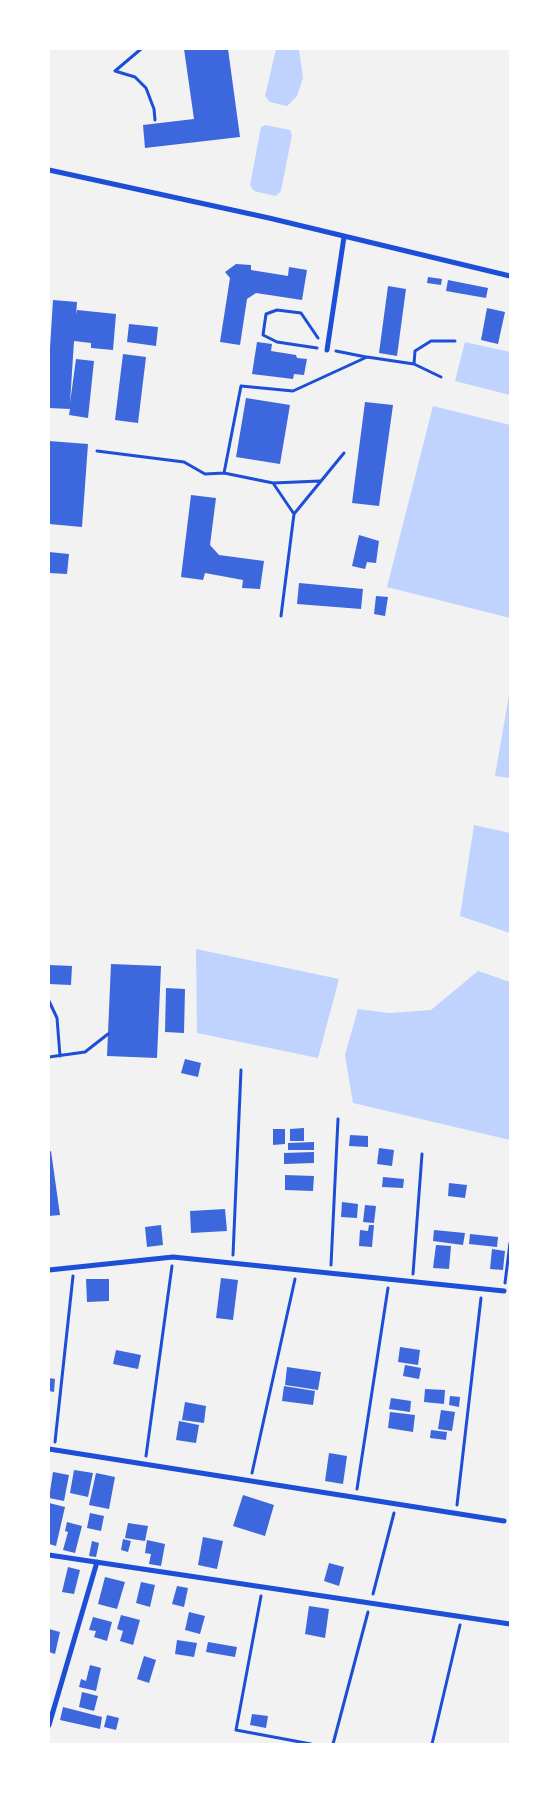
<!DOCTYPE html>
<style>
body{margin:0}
#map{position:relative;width:559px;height:1793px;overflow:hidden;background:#f2f2f2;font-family:Cabin,sans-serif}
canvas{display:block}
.frame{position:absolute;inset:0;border:50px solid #fff;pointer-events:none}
</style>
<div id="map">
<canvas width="559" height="1793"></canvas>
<div class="frame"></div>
</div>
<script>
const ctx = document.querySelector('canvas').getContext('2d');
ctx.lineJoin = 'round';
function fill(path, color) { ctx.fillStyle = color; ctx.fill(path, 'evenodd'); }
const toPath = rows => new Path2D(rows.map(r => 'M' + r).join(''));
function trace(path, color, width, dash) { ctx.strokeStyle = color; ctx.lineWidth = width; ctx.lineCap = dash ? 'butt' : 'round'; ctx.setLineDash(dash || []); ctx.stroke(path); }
fill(toPath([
 [276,49,299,49,303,78,297,96,287,106,270,102,265,96],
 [265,125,290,130,292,135,281,191,276,196,254,191,250,185,261,127],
 [465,342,510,352,510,395,455,381],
 [433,406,510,425,510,618,387,587],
 [510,689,510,778,495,776],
 [474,825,510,833,510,933,460,916],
 [196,949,339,979,318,1058,197,1033],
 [478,971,510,982,510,1140,353,1103,345,1055,358,1009,389,1013,431,1010]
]), '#bfd3fe');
fill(toPath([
 [184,49,228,49,240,137,145,148,143,125,194,119],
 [236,264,251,265,251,270,288,276,289,267,307,270,302,300,256,293,247,299,240,345,220,342,230,278,225,272],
 [428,277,442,279,441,285,427,283],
 [448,280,488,288,486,298,446,291],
 [388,286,406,289,397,356,379,353],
 [53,300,77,302,76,315,77,310,116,314,113,350,91,348,91,343,74,341,70,403,76,359,94,361,88,418,69,415,70,409,49,408,49,364],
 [487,308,505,312,498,344,481,340],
 [129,324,158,327,156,346,127,342],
 [257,342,272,344,271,351,296,355,297,358,307,359,304,375,294,374,293,379,252,374],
 [123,354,146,357,138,423,115,420],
 [246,398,290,405,280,464,236,457],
 [365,402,393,405,379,506,352,503],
 [49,441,88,444,82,527,49,524],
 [191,495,216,498,210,545,219,555,264,561,260,589,242,588,243,580,205,573,203,580,181,577],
 [359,535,379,541,376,563,367,562,365,569,352,566],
 [49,552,69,554,67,574,49,573],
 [299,583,363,589,361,609,297,604],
 [376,596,388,597,385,616,374,614],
 [111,964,161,966,157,1058,107,1056],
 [49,965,72,966,71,985,49,984],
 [166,988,185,989,184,1033,165,1032],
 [185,1059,201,1063,198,1077,181,1073],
 [304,1128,304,1141,290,1141,290,1129],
 [273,1129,285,1129,285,1144,273,1145],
 [350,1135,368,1136,368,1147,349,1146],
 [314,1142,314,1150,288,1150,288,1143],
 [379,1148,394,1150,392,1166,377,1164],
 [51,1151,60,1215,49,1216,49,1152],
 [314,1152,314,1163,284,1164,284,1153],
 [285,1175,314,1176,313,1191,285,1190],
 [383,1177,404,1179,403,1188,382,1187],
 [449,1183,467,1185,465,1198,448,1196],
 [342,1202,358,1204,357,1218,341,1217],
 [365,1205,376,1206,374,1223,363,1222],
 [225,1209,227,1231,191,1233,190,1211],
 [161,1225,163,1245,147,1247,145,1227],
 [369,1225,374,1225,372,1247,359,1246,360,1230,368,1231],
 [434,1230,465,1233,463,1245,433,1241],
 [470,1234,498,1237,497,1247,469,1244],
 [436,1245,451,1246,449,1269,433,1268],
 [492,1249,505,1251,503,1270,490,1269],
 [221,1278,238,1280,233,1320,216,1318],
 [86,1279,109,1279,109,1301,87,1302],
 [400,1347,420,1350,418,1365,398,1362],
 [116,1350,141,1355,138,1369,113,1364],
 [405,1365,421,1368,419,1379,403,1376],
 [287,1367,321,1372,318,1390,285,1385],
 [49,1378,55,1379,54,1392,49,1391],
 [284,1386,315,1391,313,1405,282,1401],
 [425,1389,445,1390,444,1404,424,1402],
 [450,1396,460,1397,459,1407,449,1405],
 [391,1398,411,1401,410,1412,389,1409],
 [185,1402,206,1406,204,1423,182,1420],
 [441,1410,455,1412,452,1431,438,1429],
 [390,1412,415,1415,413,1432,388,1428],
 [179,1421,199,1425,196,1443,176,1440],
 [431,1430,447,1432,446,1440,430,1438],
 [329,1453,347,1456,343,1484,325,1481],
 [74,1470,93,1473,88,1497,70,1493],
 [53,1472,69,1475,64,1501,49,1498],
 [96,1473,115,1477,109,1509,89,1505],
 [243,1495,274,1505,265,1536,233,1526],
 [49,1503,65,1507,56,1546,49,1544],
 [90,1513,104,1516,101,1531,87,1528],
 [67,1522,82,1526,75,1553,63,1550,68,1532,65,1531],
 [128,1523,148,1526,145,1541,125,1538],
 [203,1537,223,1541,217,1569,198,1565],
 [123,1539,131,1541,128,1552,121,1550],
 [147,1540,165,1544,161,1566,149,1564,151,1554,145,1553],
 [92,1541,99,1543,96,1557,89,1556],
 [329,1563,344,1567,339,1586,324,1581],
 [68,1567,80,1570,74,1594,62,1592],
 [105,1577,125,1582,117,1609,98,1604],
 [141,1582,155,1585,150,1607,136,1603],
 [177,1586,188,1588,184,1607,172,1604],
 [309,1606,329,1609,325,1638,305,1634],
 [189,1612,205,1616,200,1634,185,1630],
 [121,1615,140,1620,133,1645,120,1641,123,1631,117,1629],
 [93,1617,112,1622,107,1641,94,1637,96,1631,89,1630],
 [49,1629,60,1632,55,1654,49,1652],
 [177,1640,197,1643,194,1657,175,1654],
 [208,1642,237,1647,235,1657,206,1652],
 [144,1656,156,1660,149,1683,137,1679],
 [90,1665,101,1668,96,1691,79,1687,81,1679,86,1681],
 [82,1692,98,1696,94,1711,79,1707],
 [63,1707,102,1717,100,1729,60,1720],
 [252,1714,268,1716,266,1728,250,1725],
 [107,1715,119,1718,116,1730,104,1727]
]), '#3d67dc');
trace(toPath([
 [141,49,115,71,135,77,146,88,154,109,155,120],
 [317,348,277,342,263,335,266,314,277,310,301,313,318,338],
 [336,351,366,357],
 [441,377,414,364,415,351,431,341,455,341],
 [97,451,184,462,205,474,224,473],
 [273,483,320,481],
 [294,514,344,453],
 [281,616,294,514,273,483,224,473,241,386,293,391,367,357,414,364],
 [49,1001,57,1018,60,1056],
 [49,1057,85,1052,108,1034],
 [233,1255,241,1070],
 [331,1265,338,1119],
 [413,1274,422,1154],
 [505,1283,510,1243],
 [55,1442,73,1276],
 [146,1456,172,1266],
 [252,1473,295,1279],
 [357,1489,388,1288],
 [457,1505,481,1298],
 [373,1594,394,1513],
 [261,1596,236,1730,311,1744],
 [333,1744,368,1612],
 [432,1744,460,1625]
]), '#1d4ed8', 3);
trace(toPath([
 [49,170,269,218,510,276],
 [327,350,344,237],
 [49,1270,173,1257,504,1291],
 [49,1449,504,1521],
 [49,1555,510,1624],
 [49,1725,97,1562]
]), '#1d4ed8', 5);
</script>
